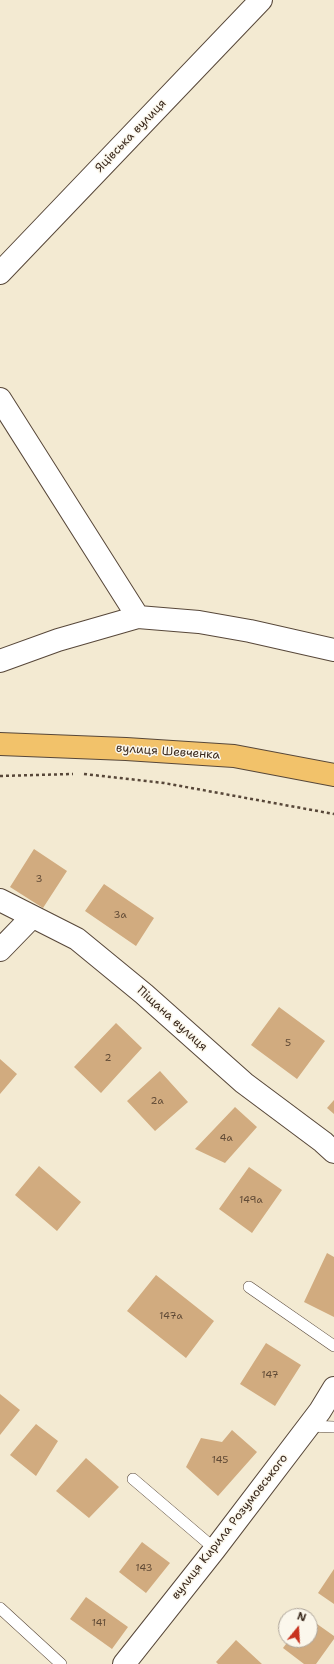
<!DOCTYPE html>
<meta charset="utf-8">
<style>
body{margin:0}
#map{position:relative;width:334px;height:1664px;overflow:hidden;background:#f3ead2;font-family:"Shantell Sans",sans-serif}
canvas{display:block}
.north{position:absolute;left:278px;top:1608px;width:40px;height:40px;box-sizing:border-box;background:#fbf7ec;border:1px solid #aea59a;border-radius:50%;rotate:18deg;font-size:11px;font-weight:700;line-height:16px;text-align:center;color:#3b2a1e}
.north::after{content:'';display:block;margin:auto;width:14px;height:18px;background:#c8321e;clip-path:polygon(50% 0,100% 100%,50% 72%,0 100%)}
</style>
<div id="map">
<canvas width="334" height="1664"></canvas>
<div class="north">N</div>
</div>
<script>
const ctx = document.querySelector('canvas').getContext('2d');
ctx.lineJoin = 'round';
function fill(path, color) { ctx.fillStyle = color; ctx.fill(path, 'evenodd'); }
const toPath = rows => new Path2D(rows.map(r => 'M' + r).join(''));
function trace(path, color, width, dash) { ctx.strokeStyle = color; ctx.lineWidth = width; ctx.lineCap = dash ? 'butt' : 'round'; ctx.setLineDash(dash || []); ctx.stroke(path); }
function label(font, color, halo, rows, align = 'center') {
  ctx.font = font + ' "Shantell Sans",sans-serif'; ctx.lineWidth = 3; ctx.setLineDash([]); ctx.textBaseline = 'middle'; ctx.strokeStyle = halo; ctx.fillStyle = color; for (const [text, x, y, turn = 0] of rows) {
    ctx.save(); ctx.translate(x, y); ctx.rotate((+turn || 0) * Math.PI / 180); ctx.textAlign = isNaN(turn) ? turn : align; if (halo) ctx.strokeText(text, 0, 0); ctx.fillText(text, 0, 0); ctx.restore();
  }
}
fill(toPath([
 [34,849,67,871,43,908,10,887],
 [104,884,154,918,136,946,85,911],
 [279,1007,325,1041,297,1079,251,1045],
 [116,1023,142,1048,101,1093,74,1067],
 [0,1059,17,1074,0,1094],
 [160,1071,188,1102,155,1131,127,1101],
 [334,1100,334,1114,327,1108],
 [235,1107,257,1127,225,1163,195,1149],
 [39,1166,81,1202,57,1231,15,1195],
 [249,1167,282,1190,252,1233,219,1209],
 [327,1253,334,1257,334,1317,304,1302],
 [156,1275,214,1321,186,1358,127,1311],
 [266,1343,301,1365,275,1406,240,1384],
 [0,1394,20,1410,0,1435],
 [36,1424,58,1441,36,1476,10,1455],
 [232,1430,257,1452,218,1496,186,1467,201,1438,222,1442],
 [86,1458,119,1487,89,1518,56,1491],
 [142,1542,170,1563,146,1593,119,1572],
 [334,1569,334,1604,318,1593],
 [86,1597,128,1627,112,1649,70,1619],
 [310,1619,334,1636,334,1639,316,1664,304,1664,283,1648,289,1640,310,1640],
 [236,1640,262,1664,218,1664,216,1662]
]), '#d1ab7f');
const service = toPath([
 [249,1287,334,1346],
 [308,1426,334,1427],
 [133,1479,215,1549],
 [0,1608,61,1664]
]);
const minor = toPath([
 [0,273,261,0],
 [0,399,138,617],
 [0,661,58,640,138,617,199,622,250,631,334,650],
 [0,900,77,939,144,994,244,1083,323,1142,334,1152],
 [0,950,32,917],
 [124,1664,215,1549,320,1411,334,1388]
]);
const primary = toPath([
 [0,744,126,749,234,756,334,775]
]);
trace(service, '#574739', 12);
trace(minor, '#574739', 24);
trace(primary, '#574739', 24);
trace(toPath([
 [84,774,164,783,334,814],
 [0,776,73,774]
]), '#574739', 2.5, [3, 3]);
trace(service, '#fff', 11);
trace(minor, '#fff', 22);
trace(primary, '#f2c26a', 22);
label('10px', '#604a36', null, [
 ["3",39,879],
 ["3а",120,915],
 ["5",288,1043],
 ["2",108,1058],
 ["2а",157,1101],
 ["4а",226,1138],
 ["149а",251,1200],
 ["147а",171,1316],
 ["147",270,1375],
 ["145",220,1460],
 ["143",144,1568],
 ["141",99,1623]
]);
label('12px', '#3b2a1e', '#fbf7ec', [
 ["Яцівська вулиця",131,136,-46],
 ["вулиця Шевченка",168,752,4],
 ["Піщана вулиця",172,1019,42],
 ["вулиця Кирила Розумовського",230,1527,-52]
]);
</script>
